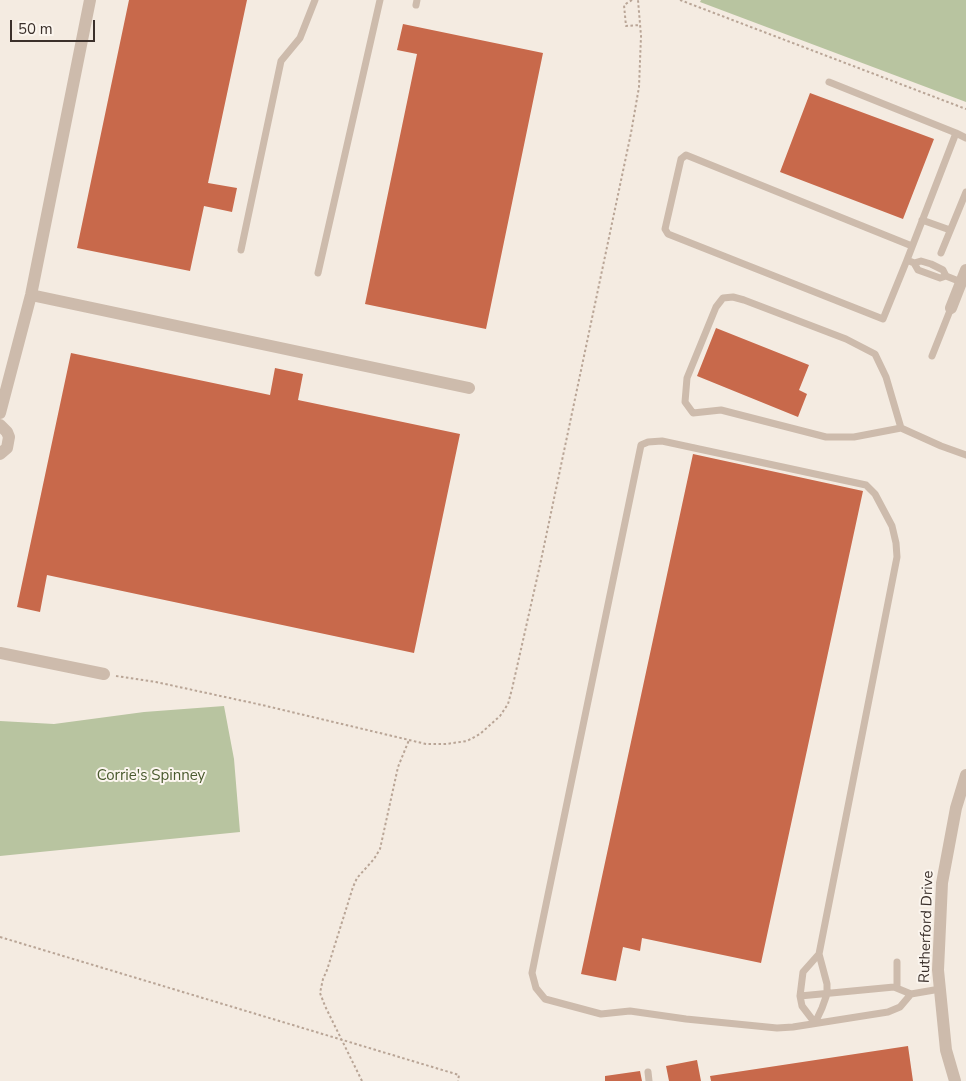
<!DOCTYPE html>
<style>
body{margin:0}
#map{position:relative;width:966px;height:1081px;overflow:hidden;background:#f4ebe1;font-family:"Nunito Sans",sans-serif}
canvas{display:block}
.scale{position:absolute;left:10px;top:20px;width:85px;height:22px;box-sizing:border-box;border:2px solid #3b302b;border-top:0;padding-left:6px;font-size:15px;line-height:18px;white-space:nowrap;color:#3b302b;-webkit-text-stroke:4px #fbf5ee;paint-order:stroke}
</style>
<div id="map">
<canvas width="966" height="1081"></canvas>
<div class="scale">50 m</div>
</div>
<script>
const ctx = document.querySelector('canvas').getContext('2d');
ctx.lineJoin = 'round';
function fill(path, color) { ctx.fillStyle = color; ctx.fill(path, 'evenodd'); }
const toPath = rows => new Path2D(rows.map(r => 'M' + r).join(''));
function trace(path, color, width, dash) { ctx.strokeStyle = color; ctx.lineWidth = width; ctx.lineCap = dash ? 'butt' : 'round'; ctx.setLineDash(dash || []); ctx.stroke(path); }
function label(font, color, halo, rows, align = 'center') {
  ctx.font = font + ' "Nunito Sans",sans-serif'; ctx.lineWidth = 4; ctx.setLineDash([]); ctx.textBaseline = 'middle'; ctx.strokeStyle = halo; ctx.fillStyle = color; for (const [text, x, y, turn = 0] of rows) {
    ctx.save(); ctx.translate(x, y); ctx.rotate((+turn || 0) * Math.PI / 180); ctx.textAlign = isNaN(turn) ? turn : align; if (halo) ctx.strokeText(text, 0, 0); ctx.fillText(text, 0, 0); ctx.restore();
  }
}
fill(toPath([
 [701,0,966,0,966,102,700,2],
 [224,706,234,759,240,832,0,856,0,721,54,724,144,712]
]), '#b8c4a0');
fill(toPath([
 [129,0,247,0,208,183,237,188,232,212,204,206,190,271,77,248],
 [403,24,543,53,486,329,365,304,417,54,397,50],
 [810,93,934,139,903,219,780,172],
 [716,328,809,365,799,390,807,394,798,417,697,376],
 [71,353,270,395,275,368,303,374,298,400,460,434,414,653,47,575,40,612,17,607],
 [693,454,863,491,761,963,642,938,640,951,623,947,616,981,581,974],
 [908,1046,913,1081,711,1081,710,1076],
 [697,1060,701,1081,669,1081,666,1066],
 [640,1071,642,1081,605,1081,605,1076]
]), '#c8694b');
trace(toPath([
 [632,0,624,5,626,26,640,25],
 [680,0,966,109],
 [116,676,156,682,262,705,426,744,446,744,467,741,480,734,500,716,508,704,512,689,540,565,631,133,639,87,641,36,638,0],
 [0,937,459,1075,458,1081],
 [362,1081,325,1006,320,993,323,979,327,970,353,887,357,878,374,859,380,849,398,767,409,740]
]), '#b9a596', 2, [2.5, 2.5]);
trace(toPath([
 [416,5,417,0],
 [829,82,956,133,907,260,914,263],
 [956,133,966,138],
 [922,220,950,230],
 [241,250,281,61,300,38,315,0],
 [941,253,966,192],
 [907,260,883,319,668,234,665,229,681,159,686,155,912,246],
 [318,273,380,0],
 [946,276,943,270,931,264,921,261,914,263,918,270,940,278,946,276,961,282],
 [932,356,951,308],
 [901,428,886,377,875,354,846,339,744,300,733,297,723,298,716,307,687,378,685,402,693,413,721,410,826,437,854,437,901,428,941,446,966,455],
 [819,954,803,972,800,996,802,1006,815,1023,822,1008,827,994,827,984,819,954,897,557,896,543,892,526,875,494,866,485,662,441,648,442,641,445,537,948,532,973,536,988,545,999,601,1014,630,1011,686,1019,777,1028,793,1027,888,1012,900,1007,911,994],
 [897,987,897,962],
 [800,996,894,987,911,994,940,989],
 [648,1072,649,1081]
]), '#cdbbac', 7);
trace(toPath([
 [31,295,469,388],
 [951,308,966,270],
 [0,413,31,295,90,0],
 [0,425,7,432,9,437,7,448,0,454],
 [0,653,104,674],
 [955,1081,946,1050,938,970,942,883,956,808,966,775]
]), '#cdbbac', 12);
label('15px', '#4a5a2e', '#fbf5ee', [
 ["Corrie's Spinney",151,776]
]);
label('15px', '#3b302b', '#fbf5ee', [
 ["Rutherford Drive",927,927,-88]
]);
</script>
